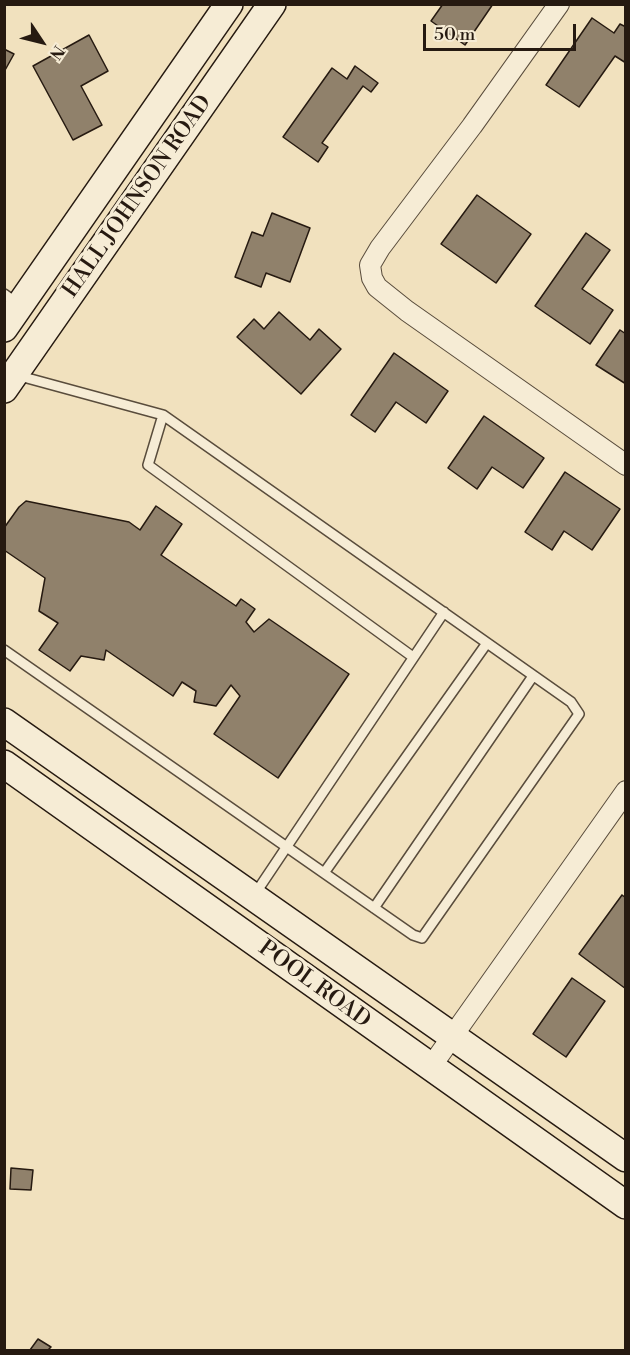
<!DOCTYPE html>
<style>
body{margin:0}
#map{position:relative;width:630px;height:1355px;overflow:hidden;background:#f1e1be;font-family:"Libre Bodoni",serif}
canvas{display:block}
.frame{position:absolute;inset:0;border:6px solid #261a11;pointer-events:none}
.north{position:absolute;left:12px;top:12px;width:60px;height:60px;-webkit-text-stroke:4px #f6ecd5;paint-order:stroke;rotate:125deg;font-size:16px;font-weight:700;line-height:24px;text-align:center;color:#261a11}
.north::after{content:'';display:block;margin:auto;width:21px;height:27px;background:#261a11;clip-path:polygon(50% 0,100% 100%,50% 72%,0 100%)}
.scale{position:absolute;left:423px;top:24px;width:153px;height:27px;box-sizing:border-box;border:3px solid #261a11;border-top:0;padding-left:8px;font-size:18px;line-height:21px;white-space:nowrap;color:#261a11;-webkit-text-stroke:4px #f6ecd5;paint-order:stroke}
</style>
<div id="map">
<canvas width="630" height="1355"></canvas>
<div class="frame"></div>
<div class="north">N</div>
<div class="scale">50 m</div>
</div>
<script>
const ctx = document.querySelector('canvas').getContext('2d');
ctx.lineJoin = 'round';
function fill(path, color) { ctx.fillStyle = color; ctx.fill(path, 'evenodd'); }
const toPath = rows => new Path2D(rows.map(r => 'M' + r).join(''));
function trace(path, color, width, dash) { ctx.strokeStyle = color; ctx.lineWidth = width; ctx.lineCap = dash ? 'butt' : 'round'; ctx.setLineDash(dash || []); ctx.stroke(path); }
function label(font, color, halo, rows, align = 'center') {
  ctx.font = font + ' "Libre Bodoni",serif'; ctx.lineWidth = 6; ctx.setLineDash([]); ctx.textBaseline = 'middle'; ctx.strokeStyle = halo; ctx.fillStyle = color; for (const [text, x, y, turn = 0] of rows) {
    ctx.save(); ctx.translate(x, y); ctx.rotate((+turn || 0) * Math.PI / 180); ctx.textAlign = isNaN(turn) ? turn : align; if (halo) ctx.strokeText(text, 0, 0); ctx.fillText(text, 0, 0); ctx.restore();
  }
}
const building = toPath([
 [443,4,493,4,465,45,431,21,443,4],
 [592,18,614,33,620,24,626,27,626,63,615,56,579,107,546,85,592,18],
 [89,35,108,71,81,86,102,125,73,140,33,66,89,35],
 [4,49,14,54,4,72,4,49],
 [355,66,378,83,371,92,363,86,322,143,328,147,318,162,283,137,332,68,347,79,355,66],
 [477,195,531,234,496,283,441,244,477,195],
 [272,213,310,228,290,282,266,273,261,287,235,277,252,232,263,236,272,213],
 [586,233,610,250,582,289,613,310,590,344,535,306,586,233],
 [279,312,310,340,319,329,341,349,301,394,237,337,254,319,264,329,279,312],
 [620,330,626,334,626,384,596,365,620,330],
 [394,353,448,391,426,423,396,402,375,432,351,415,394,353],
 [484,416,544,458,523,488,492,467,477,489,448,468,484,416],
 [565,472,620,509,592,550,564,531,552,550,525,532,565,472],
 [26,501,129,522,140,530,156,506,182,524,161,555,236,606,241,599,255,609,246,622,254,632,269,619,349,674,278,778,214,734,240,696,231,685,216,706,194,702,196,691,182,682,173,696,106,650,104,660,81,656,70,671,39,650,58,623,39,611,45,578,4,550,4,528,19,507,26,501],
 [622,895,626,898,626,989,579,954,622,895],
 [572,978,605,1001,566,1057,533,1034,572,978],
 [11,1168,33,1170,31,1190,10,1189,11,1168],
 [38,1339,51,1347,48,1350,30,1350,38,1339]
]);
fill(building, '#90816b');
trace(building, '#261a11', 1.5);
const service = toPath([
 [4,294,18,304],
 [163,415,148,465,413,657],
 [4,650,413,935,422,938,579,714,571,702,163,415,16,375],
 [324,873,487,643],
 [255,894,444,612],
 [374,908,533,676]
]);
const minor = toPath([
 [559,4,472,126,380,248,370,265,372,278,377,287,407,311,626,465],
 [430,1068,626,791]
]);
const secondary = toPath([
 [4,328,229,4],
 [4,389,272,4],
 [4,722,626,1158],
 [4,764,626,1205]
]);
trace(service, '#594c3c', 12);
trace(minor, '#594c3c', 22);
trace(secondary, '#261a11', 30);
trace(service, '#f6ecd5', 9);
trace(minor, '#f6ecd5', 20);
trace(secondary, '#f6ecd5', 27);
label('22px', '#261a11', '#f6ecd5', [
 ["HALL JOHNSON ROAD",138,197,-55],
 ["POOL ROAD",314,985,36]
]);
</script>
